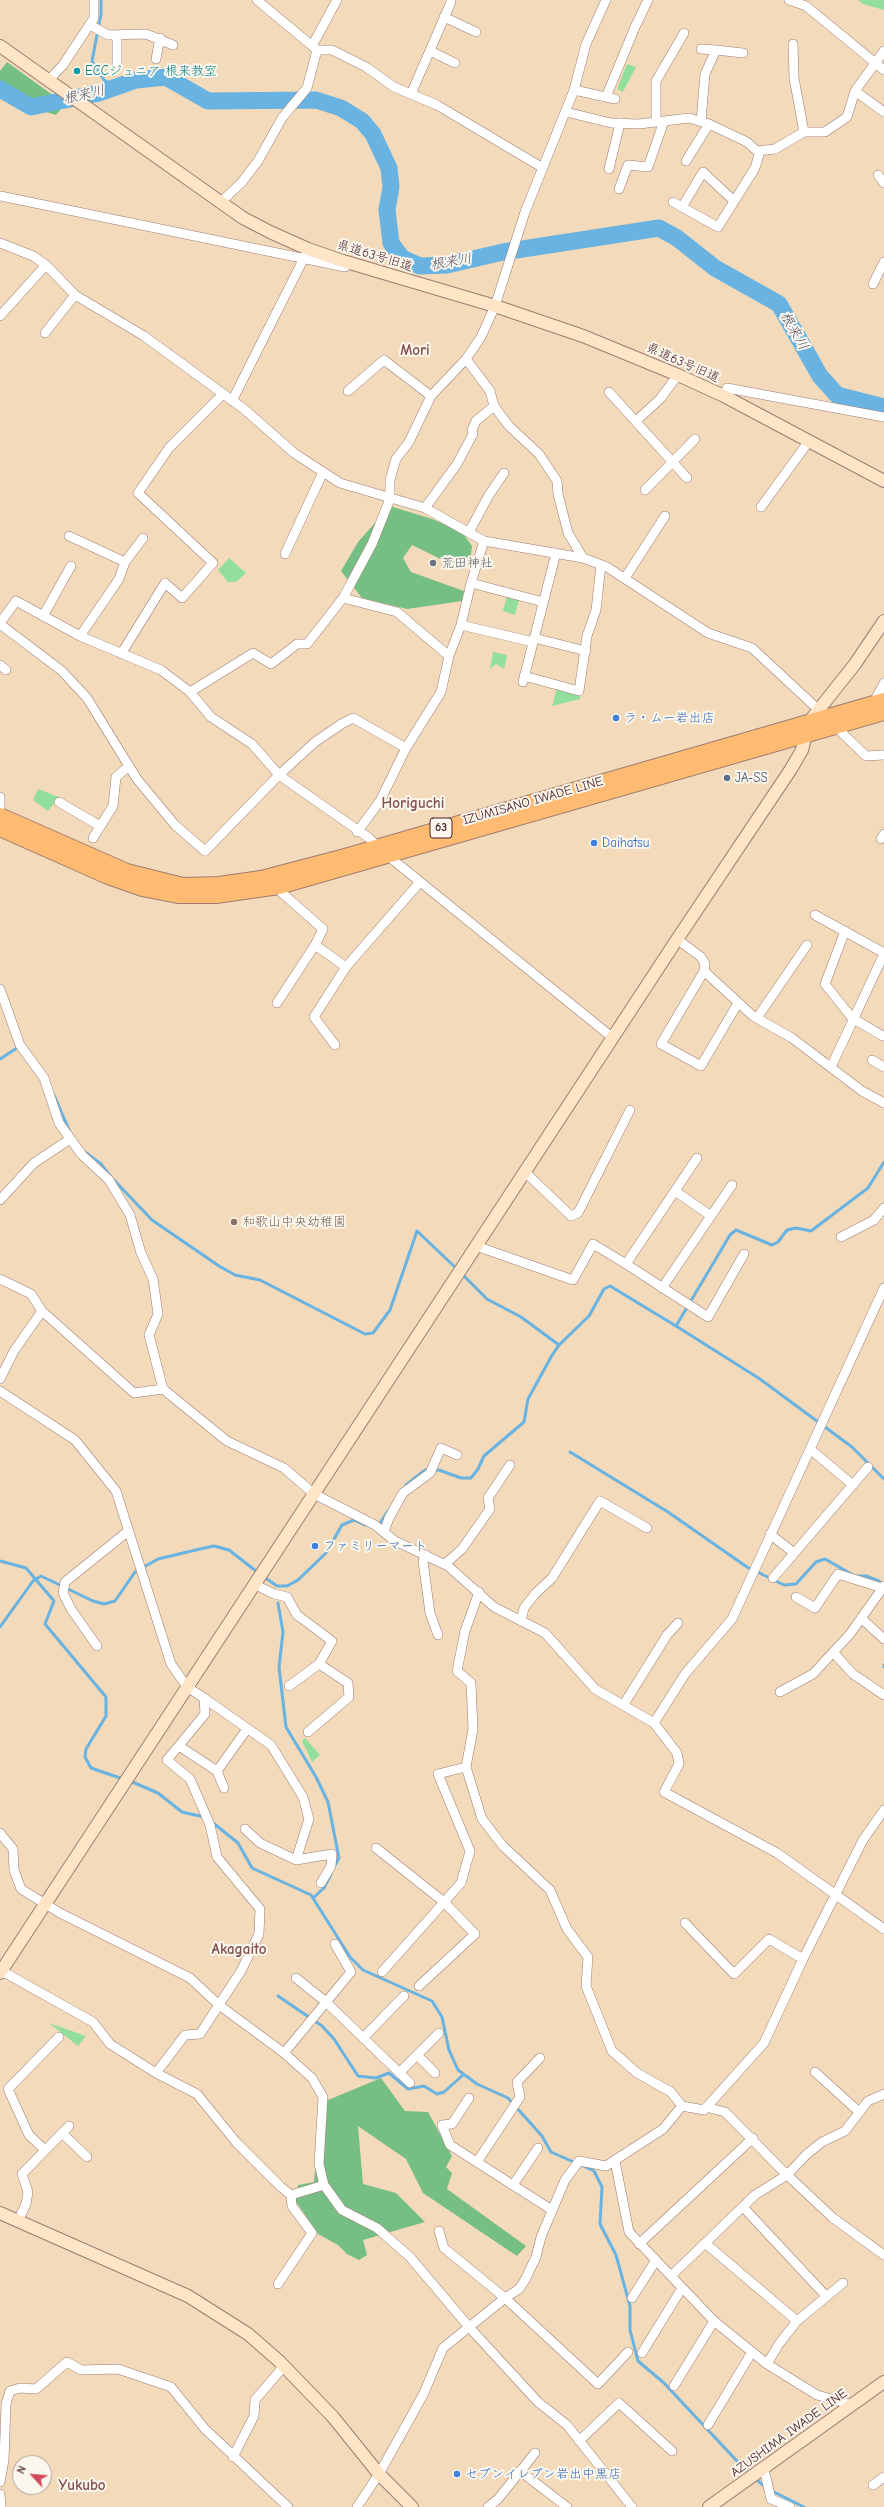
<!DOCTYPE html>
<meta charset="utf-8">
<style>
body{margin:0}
#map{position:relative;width:884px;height:2507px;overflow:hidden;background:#f3daba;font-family:"Comic Neue",sans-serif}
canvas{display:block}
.north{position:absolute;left:12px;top:2455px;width:40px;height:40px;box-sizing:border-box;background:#fbf7ec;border:1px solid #b4a19f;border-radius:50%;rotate:296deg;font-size:11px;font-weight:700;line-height:16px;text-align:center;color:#4a1f2b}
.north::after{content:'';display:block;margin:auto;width:14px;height:18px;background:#d1495b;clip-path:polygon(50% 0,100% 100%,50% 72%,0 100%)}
</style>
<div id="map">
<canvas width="884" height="2507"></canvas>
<div class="north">N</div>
</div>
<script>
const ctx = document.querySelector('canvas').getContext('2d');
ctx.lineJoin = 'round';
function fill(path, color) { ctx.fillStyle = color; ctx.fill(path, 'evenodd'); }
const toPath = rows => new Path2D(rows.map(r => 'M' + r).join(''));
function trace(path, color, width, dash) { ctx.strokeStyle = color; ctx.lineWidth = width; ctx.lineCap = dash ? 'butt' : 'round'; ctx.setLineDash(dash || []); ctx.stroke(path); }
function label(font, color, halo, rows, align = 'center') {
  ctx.font = font + ' "Comic Neue","Klee One",sans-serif'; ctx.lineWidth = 4; ctx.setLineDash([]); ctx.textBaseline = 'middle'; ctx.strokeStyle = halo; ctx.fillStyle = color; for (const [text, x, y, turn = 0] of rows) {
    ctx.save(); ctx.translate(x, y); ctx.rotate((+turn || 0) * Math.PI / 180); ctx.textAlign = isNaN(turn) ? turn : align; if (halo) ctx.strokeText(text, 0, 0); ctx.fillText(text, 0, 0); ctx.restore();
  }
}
fill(toPath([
 [858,0,884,0,884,10,863,4],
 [627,64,636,67,623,92,617,89],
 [229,558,246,573,236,582,228,582,218,570],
 [507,596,519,599,515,615,503,611],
 [493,652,507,655,504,669,496,664,490,669],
 [557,688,581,694,580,699,552,706],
 [38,789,59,797,48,811,33,800],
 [305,1738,320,1755,312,1762,302,1741],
 [49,2023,86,2036,78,2046]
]), '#92df9c');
fill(toPath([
 [7,62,65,104,56,115,0,98,0,71],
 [390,506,432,519,462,532,472,546,470,564,453,565,412,545,403,558,411,572,464,591,462,601,407,609,362,598,341,571,358,542],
 [381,2078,405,2111,428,2112,452,2156,446,2167,452,2173,447,2189,526,2246,517,2256,423,2193,406,2159,358,2126,363,2184,396,2193,425,2222,363,2240,367,2255,359,2260,347,2254,338,2245,318,2234,295,2200,298,2185,314,2182,321,2103]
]), '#75be84');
trace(toPath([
 [101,0,101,14,92,61,104,80,116,87],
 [0,1059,20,1046],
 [54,1095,70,1132],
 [85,1152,101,1164,110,1176],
 [114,1180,152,1220,219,1266,235,1275,260,1280,365,1334,373,1333,390,1310,417,1231,457,1269],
 [461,1273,487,1299,521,1317,559,1345],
 [676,1326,760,1379,852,1447,884,1479],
 [570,1452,668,1512,747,1567,784,1585,796,1584,816,1562,825,1559,855,1576,866,1576,879,1581,883,1585],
 [406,1485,425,1470,439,1470,461,1478,471,1478,478,1469,484,1456,524,1422,528,1399,551,1357,559,1345,589,1316,604,1289,610,1286,676,1326,730,1235,736,1230,772,1245,778,1242,787,1230,796,1228,811,1231,868,1188,884,1162],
 [378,1526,388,1511],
 [0,1561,26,1568,54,1601,45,1624,106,1697,106,1716,86,1749,85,1757,91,1768,123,1779],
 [267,1579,277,1586,287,1586,298,1580,326,1553,342,1525,354,1520,365,1525],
 [278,1603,283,1632,279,1667,286,1727,316,1777,328,1802,339,1858,334,1867],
 [0,1627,33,1581,41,1576,93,1601,104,1604,115,1601,135,1572,158,1559,200,1549,214,1546,229,1550,256,1571],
 [884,1665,884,1667],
 [130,1781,158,1793,182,1812,204,1817],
 [212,1822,238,1843,252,1868,311,1895,350,1957,363,1970,432,2001,442,2017,449,2050,458,2070,477,2084,508,2098,542,2136,551,2152,576,2163],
 [313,1898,324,1888,331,1874],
 [278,1996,322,2026,334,2039,358,2076,376,2078,389,2073,408,2089,424,2086,437,2094,444,2092,463,2075],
 [581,2165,594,2171,602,2187,600,2224,616,2255,630,2306,630,2330,638,2361,664,2383,750,2475],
 [754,2478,767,2488],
 [772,2491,804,2507]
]), '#68b3e1', 3);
trace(toPath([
 [0,89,31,107,99,93,136,80,166,77,208,101,316,100,341,108,362,121,373,134,389,168,391,187,387,210,391,243,402,258,420,266,447,265,503,252,659,228,677,238,715,268,779,304,820,376,837,395,884,407]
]), '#68b3e1', 17);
const street = toPath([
 [257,0,317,50,332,50,366,67,394,87,437,105,543,168],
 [789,0,806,6,884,70],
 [444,17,476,32],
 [90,25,108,35,146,34,173,45],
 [117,36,117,66],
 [793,44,794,78,804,132],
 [312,46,337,0],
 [701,49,716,50],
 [430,51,455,63],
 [156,59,160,38],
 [48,81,63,65,94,18,94,0],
 [574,90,615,99],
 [855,91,884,112],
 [411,94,451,2],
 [606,97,635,27,648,0],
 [566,112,611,123,639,124,689,118,709,124,747,142,757,151,775,149,804,132,825,132,847,117,855,91,884,51],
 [701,121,705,74,716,50,743,53],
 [656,122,656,81,684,33],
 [686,161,709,124],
 [609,169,620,123],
 [878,175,884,183],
 [619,189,628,165,648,167,664,121],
 [0,196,345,267],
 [221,202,242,182,258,161,282,118,307,88,317,50],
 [673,202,718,227,755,168,760,151],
 [682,207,703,172,734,201],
 [0,243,33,256,46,265,75,295,144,336,244,409,294,453,340,483,425,508,484,541,583,558,607,567,708,633,752,648,822,713],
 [873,284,884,262],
 [0,316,46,265],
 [45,333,75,295],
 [466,359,490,391,494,406,509,426,539,454,557,481,558,494,568,533,583,558],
 [348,391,384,360,431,396],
 [609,392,687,478],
 [724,396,727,388,884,417],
 [232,401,306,254],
 [636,421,660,399,678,375],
 [645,490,695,439],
 [761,507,809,441],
 [425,508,457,464,473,434,472,430,476,421,494,406],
 [469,532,489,495,504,473],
 [69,536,125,562],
 [285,554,323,472],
 [625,578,665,516],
 [471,583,543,602],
 [343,598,397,612,449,656],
 [43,616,71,566],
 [0,623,16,601,80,636,161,670,190,692,211,717,252,744,279,775,369,838,387,855,613,1038],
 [0,624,62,671,87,698,137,779,175,825,205,851,279,775,315,742,343,723,353,718,406,748],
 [461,625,533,642],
 [80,636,119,579,125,562,143,538],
 [534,638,586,651],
 [121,654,165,583,182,598,213,563,138,493,169,448,223,394],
 [0,665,6,670],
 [524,676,579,691,587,636,596,610,601,565],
 [523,682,556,553],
 [190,692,253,653,271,664,297,644,307,644,343,598,372,544,390,499,390,480,396,459,409,442,431,396,466,359,481,337,495,306,525,212,574,90,586,44,606,0],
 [874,702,884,683],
 [834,725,866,756,884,755],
 [0,797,0,807],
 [59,802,100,826],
 [357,832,380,801,406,748,441,692,449,656,461,625,471,583,484,541],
 [93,838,113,806,116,777,129,766],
 [881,839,884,834],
 [279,887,281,892,323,929,315,945],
 [815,915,884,953],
 [845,931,825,984,852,1018,883,1036],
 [677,939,701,957,705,964,704,971,753,1016,792,1038,862,1091,884,1103],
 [704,971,661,1044,701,1066,738,1003],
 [0,989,20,1045,44,1078,59,1123,82,1155,109,1180,130,1215,141,1253,153,1279,158,1314,149,1335,163,1389,227,1441,284,1468,314,1494,375,1525,395,1541,448,1566,494,1607,545,1633,595,1689,654,1723,667,1740,677,1753,679,1764,664,1792,777,1853,884,1929],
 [277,1003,315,945,346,967],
 [757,1018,807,945],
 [335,1045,314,1017,346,967,420,882],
 [872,1060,884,1067],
 [831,1067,884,954],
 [525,1172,571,1216,578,1213,630,1110],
 [675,1191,711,1216],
 [0,1200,34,1163,70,1139],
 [841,1237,874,1220,884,1208],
 [476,1246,573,1280,593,1244,626,1264,697,1158],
 [626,1264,708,1317,744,1254],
 [0,1279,31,1294,42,1311,134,1393,163,1389],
 [662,1288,732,1185],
 [0,1379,14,1351,42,1311],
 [0,1391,75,1440,116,1491,171,1664,187,1687,204,1698,205,1714,167,1760,190,1779,210,1825,217,1857,260,1909,259,1934,241,1971,200,2034,185,2035,156,2073],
 [810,1449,853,1485],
 [384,1532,389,1518,403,1493,430,1473,441,1448,457,1455],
 [770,1534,794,1553],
 [426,1555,423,1561,430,1613,438,1635],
 [445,1564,462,1549,490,1509,488,1498,510,1465],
 [773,1578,868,1467],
 [254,1584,274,1594,287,1597,297,1615,332,1641,319,1664,289,1686],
 [479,1592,465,1631,457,1671,471,1683,473,1729,466,1767,482,1819,503,1846,550,1890,567,1929,588,1957,586,1986,612,2051,637,2073,671,2092,682,2106,704,2110,764,2043,803,1959,863,1840,884,1810],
 [796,1597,815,1608,838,1574,882,1588],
 [861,1618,884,1639],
 [521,1621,524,1608,535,1594,552,1578,600,1501,647,1528],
 [97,1646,71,1609,63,1593,65,1582,127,1532],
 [833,1652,853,1674,884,1695],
 [780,1692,813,1674,850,1634,884,1586],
 [204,1698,271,1745,303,1797,309,1819,296,1860],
 [624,1704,667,1635,678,1623],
 [654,1723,685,1674,732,1619,884,1288],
 [308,1732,349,1697,348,1683,319,1664],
 [179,1746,217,1771,224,1788],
 [217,1771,247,1729],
 [245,1829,260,1843,296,1860,332,1854,331,1866,321,1883],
 [0,1833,13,1849,14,1870,21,1889,60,1913,190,1978,219,2005,284,2053,312,2078,323,2097,319,2164,324,2185,342,2210,377,2228,410,2257,469,2327,538,2402,567,2425,632,2507],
 [376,1848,444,1902,475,1934,419,1986],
 [685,1923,734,1974,769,1939,803,1959],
 [0,1970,93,2022,110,2044,156,2073,197,2094,236,2142,281,2187,291,2195,324,2185],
 [382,1972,461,1883,470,1851,438,1774,466,1767],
 [296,1978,326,2002,410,2083],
 [363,2038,404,1996],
 [284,2053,351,1972,335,1944],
 [417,2055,435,2073],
 [815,2072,858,2111],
 [399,2073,439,2033],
 [469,2098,452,2124,442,2125,450,2145,552,2210],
 [706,2107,725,2112,784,2172,833,2218,884,2255],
 [62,2133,87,2157],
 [45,2150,29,2135,8,2089,59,2037],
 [615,2161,629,2232,714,2321,767,2364,817,2395,853,2405],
 [477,2162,520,2097,517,2082,540,2058],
 [513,2185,538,2148],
 [743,2207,826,2296],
 [18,2221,26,2204,28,2192,22,2174,69,2126],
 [439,2231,444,2248,505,2298,598,2384,628,2352],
 [705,2243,797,2321],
 [639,2244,753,2138],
 [671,2276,755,2195,787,2175,807,2154,822,2142,845,2131,868,2101,884,2094],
 [278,2284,312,2233,292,2206,291,2195],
 [632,2298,656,2260],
 [642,2353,682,2288],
 [767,2364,779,2344,797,2321,843,2283],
 [674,2386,714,2321],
 [708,2425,752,2352],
 [579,2441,619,2403,672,2451],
 [233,2457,254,2416,255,2400,284,2366],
 [764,2469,771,2499,790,2507],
 [520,2471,567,2507],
 [0,2482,4,2460,6,2404,10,2391,20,2388,36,2389,67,2362,81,2370,118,2369,171,2387,205,2429,288,2507],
 [873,2485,884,2477],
 [0,2494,1,2507],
 [357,2507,379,2474,423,2395,443,2348,505,2298,519,2289,525,2280,536,2257,541,2237,565,2180,579,2161,606,2166,663,2129,682,2106],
 [488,2507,498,2499,535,2453]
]);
const secondary = toPath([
 [0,46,243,218,270,232,308,249,343,261,495,306,583,336,678,375,724,396,884,481],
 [0,1973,676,941,791,769,802,750,809,722,855,664,884,621],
 [0,2213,188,2296,248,2334,279,2361,333,2417,379,2474,412,2507],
 [709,2507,884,2382]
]);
const primary = toPath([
 [0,815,127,871,183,885,219,884,261,878,345,856,884,700],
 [0,829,108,877,142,889,178,896,216,896,279,887,884,713]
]);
trace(street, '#9e7c72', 10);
trace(secondary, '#9e7c72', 14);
trace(primary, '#9e7c72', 16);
trace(street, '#fff', 9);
trace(secondary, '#ffe4c6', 12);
trace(primary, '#febb71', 14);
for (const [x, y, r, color] of [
 [77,71,4,"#0f9aa8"],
 [433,563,4,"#6b7280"],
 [616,718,4,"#3f7fe0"],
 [727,778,4,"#5c6f8a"],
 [594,843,4,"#3f7fe0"],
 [234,1222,4,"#8d6e63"],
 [315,1546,4,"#3f7fe0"],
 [457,2474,4,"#3f7fe0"]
]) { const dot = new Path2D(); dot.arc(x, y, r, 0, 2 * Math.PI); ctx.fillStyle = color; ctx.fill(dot); trace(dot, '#fbf7ec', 1.5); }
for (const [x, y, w] of [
 [441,828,22]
]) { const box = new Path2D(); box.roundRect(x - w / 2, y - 10, w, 20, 3); ctx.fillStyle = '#fbf7ec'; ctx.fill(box); trace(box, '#4a1f2b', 1); }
label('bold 12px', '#4a1f2b', null, [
 ["63",441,828]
]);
label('13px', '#0d838f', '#fbf7ec', [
 ["ECCジュニア 根来教室",85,71]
], 'left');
label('13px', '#4a1f2b', '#fbf7ec', [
 ["県道63号旧道",375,256,17],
 ["県道63号旧道",683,363,24],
 ["IZUMISANO IWADE LINE",533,801,-16],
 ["AZUSHIMA IWADE LINE",789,2433,-36]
]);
label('13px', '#5b616d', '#fbf7ec', [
 ["荒田神社",441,563]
], 'left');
label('13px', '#366cbe', '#fbf7ec', [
 ["ラ・ムー岩出店",624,718],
 ["Daihatsu",602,843],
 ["ファミリーマート",323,1546],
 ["セブンイレブン岩出中黒店",465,2474]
], 'left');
label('13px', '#4e5e75', '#fbf7ec', [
 ["JA-SS",735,778]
], 'left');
label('13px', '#785e54', '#fbf7ec', [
 ["和歌山中央幼稚園",242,1222]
], 'left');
label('italic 14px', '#54536b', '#fbf7ec', [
 ["根来川",84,95,-13],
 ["根来川",451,262,-9],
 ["根来川",794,331,60]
]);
label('bold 15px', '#845153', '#fbf7ec', [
 ["Mori",415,351],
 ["Horiguchi",413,804],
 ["Akagaito",239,1950],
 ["Yukubo",82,2486]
]);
</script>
